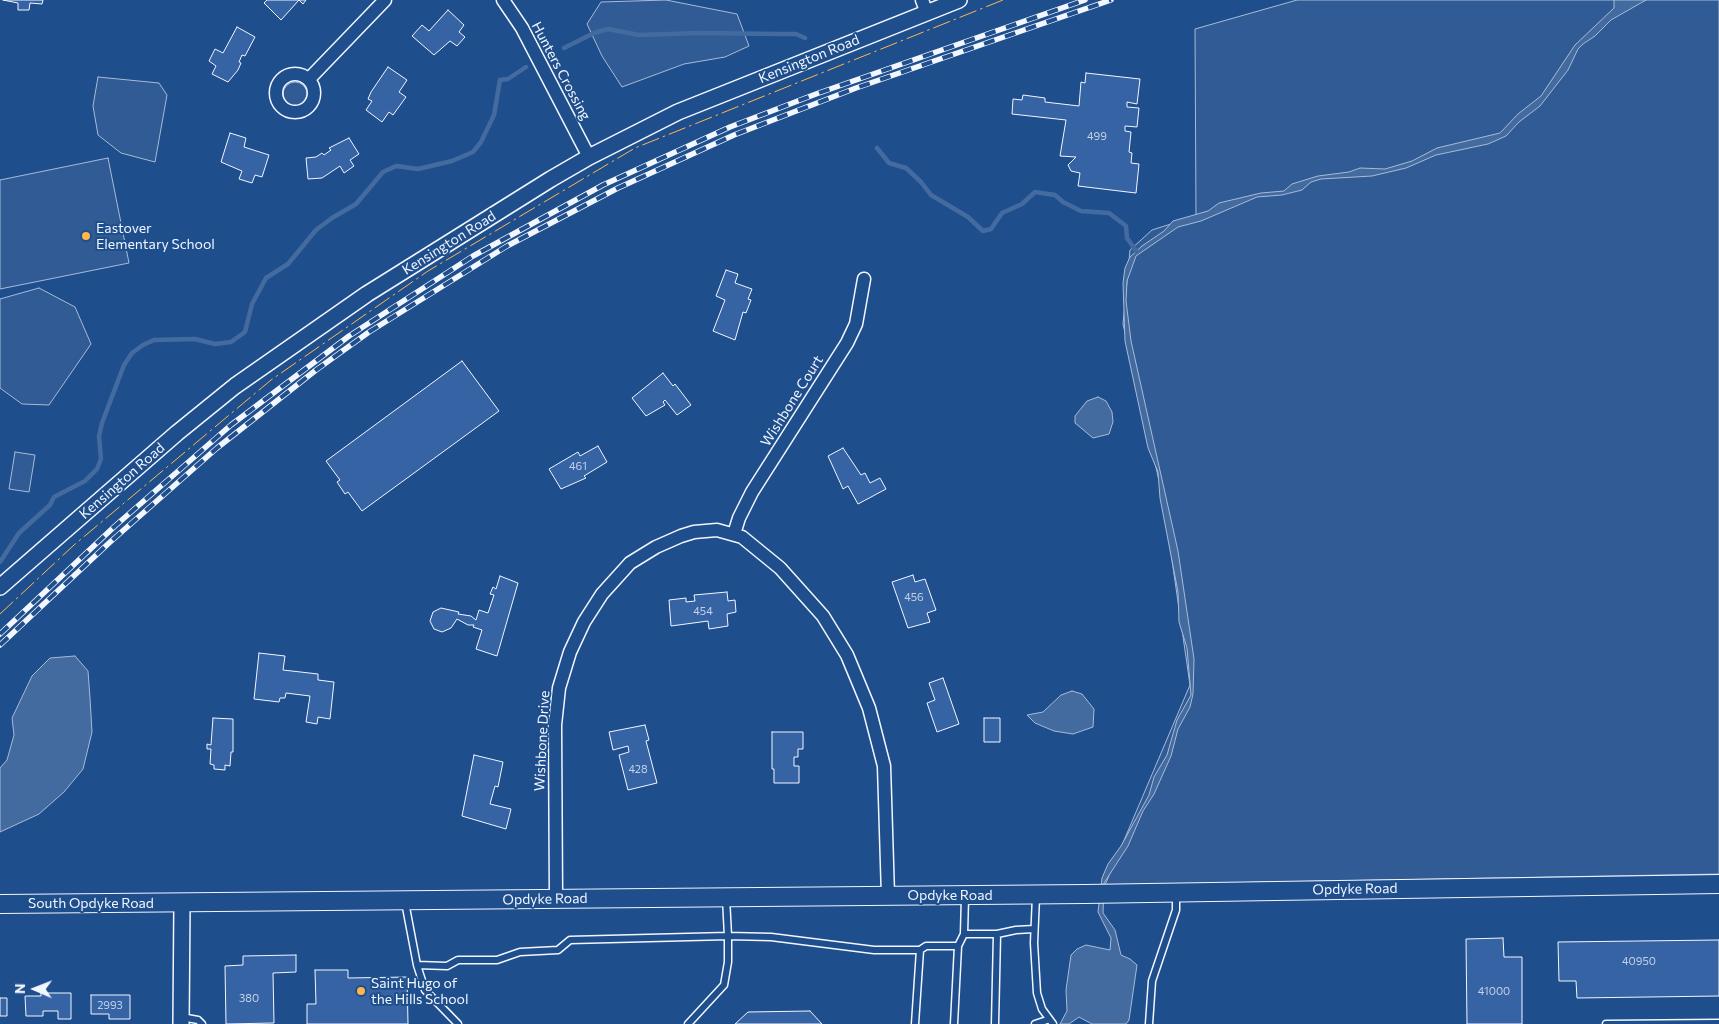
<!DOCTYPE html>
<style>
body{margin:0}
#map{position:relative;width:1719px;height:1024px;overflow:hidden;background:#1f4e8c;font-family:Commissioner,sans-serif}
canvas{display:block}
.north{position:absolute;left:10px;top:964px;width:50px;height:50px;-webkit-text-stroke:4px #1f4e8c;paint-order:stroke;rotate:271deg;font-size:14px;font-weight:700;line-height:20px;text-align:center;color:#f2f6ff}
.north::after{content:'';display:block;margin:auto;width:18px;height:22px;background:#f2f6ff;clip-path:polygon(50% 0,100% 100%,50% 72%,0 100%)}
</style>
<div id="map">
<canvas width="1719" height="1024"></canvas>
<div class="north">N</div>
</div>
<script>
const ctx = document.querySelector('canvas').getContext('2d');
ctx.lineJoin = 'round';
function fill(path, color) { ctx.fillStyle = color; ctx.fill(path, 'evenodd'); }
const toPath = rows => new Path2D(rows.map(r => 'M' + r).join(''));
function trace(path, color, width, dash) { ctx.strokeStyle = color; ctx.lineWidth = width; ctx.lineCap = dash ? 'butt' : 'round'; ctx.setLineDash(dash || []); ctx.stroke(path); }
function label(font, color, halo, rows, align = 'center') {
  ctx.font = font + ' Commissioner,sans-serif'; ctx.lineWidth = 4; ctx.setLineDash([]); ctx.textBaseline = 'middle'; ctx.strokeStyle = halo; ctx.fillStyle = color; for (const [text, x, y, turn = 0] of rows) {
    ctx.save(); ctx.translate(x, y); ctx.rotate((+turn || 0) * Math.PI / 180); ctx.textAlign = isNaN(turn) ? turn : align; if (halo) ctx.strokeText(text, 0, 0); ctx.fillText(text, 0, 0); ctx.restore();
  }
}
const green = toPath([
 [666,0,737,14,749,46,725,57,684,64,622,87,602,56,587,24,601,2,666,0],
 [1297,0,1719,0,1719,874,1105,885,1190,685,1163,498,1123,324,1130,250,1152,230,1196,216,1195,29,1297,0],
 [98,77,159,83,167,95,155,162,121,153,98,135,93,106,98,77],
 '283 94a12 12 0 1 1 24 0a12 12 0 1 1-24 0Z',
 [108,158,129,263,0,289,0,180,108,158],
 [39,288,75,307,91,344,49,405,22,404,0,388,0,299,39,288],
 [15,452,35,455,29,492,9,489,15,452]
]);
fill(green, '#305b95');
trace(green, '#a8bbd7', 1);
const water = toPath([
 [1614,0,1646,0,1611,20,1595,36,1583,44,1578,49,1568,70,1540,106,1519,122,1506,136,1488,144,1436,155,1406,168,1372,176,1321,179,1311,182,1302,190,1282,195,1257,197,1201,221,1178,227,1136,256,1127,281,1126,301,1131,341,1178,551,1194,659,1193,694,1190,707,1178,729,1171,756,1154,794,1143,811,1128,846,1104,883,1103,913,1115,930,1121,955,1130,959,1137,965,1129,1020,1126,1024,1092,1024,1079,1017,1069,1024,1060,1024,1067,1011,1066,990,1071,955,1077,949,1086,945,1110,950,1111,938,1098,912,1102,878,1108,864,1121,846,1149,795,1154,777,1167,755,1177,720,1191,695,1187,648,1179,622,1178,592,1160,498,1158,472,1148,448,1125,341,1123,283,1125,268,1130,257,1142,246,1164,231,1173,221,1208,211,1219,203,1261,193,1284,191,1292,184,1318,176,1349,172,1360,168,1385,169,1412,161,1437,148,1500,133,1518,114,1541,96,1575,45,1614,8,1614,0],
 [1098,397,1106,401,1112,412,1113,422,1109,434,1093,438,1075,423,1075,416,1087,401,1098,397],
 [75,656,88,671,90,698,92,732,83,769,64,792,39,814,0,832,0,768,7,760,14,735,12,718,32,676,50,658,75,656],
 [1072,691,1082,694,1094,709,1093,727,1073,734,1054,731,1035,723,1027,715,1043,712,1061,695,1072,691]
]);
fill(water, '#446ba0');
trace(water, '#a8bbd7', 1);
trace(toPath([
 [564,48,594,33,608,29,639,35,700,33,780,34,796,34,805,38],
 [877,148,889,163,906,168,921,182,931,195,968,217,983,231,991,229,1002,213,1022,204,1035,192,1055,195,1063,202,1081,211,1109,213,1126,226,1127,238,1136,251],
 [0,562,19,533,50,505,54,497,85,481,97,469,101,459,99,436,102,423,124,365,132,353,143,345,154,340,195,339,215,344,231,342,245,332,252,304,266,278,288,264,316,230,332,218,356,204,383,172,396,166,418,169,452,161,473,152,481,142,494,115,500,80,508,79,526,67]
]), '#446ba0', 4.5);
const building = toPath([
 [3,0,43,0,42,4,30,3,29,10,18,10,18,3,3,0],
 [267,0,306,0,303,4,299,0,281,20,264,3,267,0],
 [448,10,464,25,459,32,465,37,457,46,450,41,434,55,412,36,422,25,429,31,448,10],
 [237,27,255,37,245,56,242,55,239,62,241,63,238,70,228,82,212,74,216,66,209,61,215,49,223,53,237,27],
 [388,67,407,80,399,92,406,97,393,115,389,112,382,122,366,110,372,101,368,99,371,92,388,67],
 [1086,73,1140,79,1137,104,1127,102,1127,107,1139,108,1137,127,1125,126,1125,131,1131,132,1129,152,1132,153,1131,163,1139,164,1136,193,1078,186,1080,173,1071,171,1068,165,1076,157,1060,156,1066,120,1012,114,1013,99,1022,100,1023,95,1045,98,1045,102,1079,106,1081,82,1085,83,1086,73],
 [230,133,246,138,244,147,269,155,262,177,255,175,252,183,239,179,242,171,221,162,230,133],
 [349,138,359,154,350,160,354,166,344,173,340,166,322,178,308,179,306,158,316,157,322,153,324,155,331,150,329,148,349,138],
 [726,270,738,274,735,283,752,289,748,299,751,300,746,313,743,312,735,340,713,331,725,300,716,296,726,270],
 [462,361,499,411,362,511,348,492,345,494,337,482,340,480,326,461,462,361],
 [663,373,673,386,675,384,691,405,677,415,665,400,663,402,665,405,646,416,632,398,663,373],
 [598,446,607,462,584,476,586,478,561,489,549,469,578,452,580,456,598,446],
 [843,448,861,475,865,473,870,483,880,478,886,489,858,504,848,486,843,489,828,456,843,448],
 [913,575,915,582,925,579,936,610,927,613,930,622,908,628,892,582,913,575],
 [500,576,518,583,497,656,476,649,482,630,473,627,474,625,468,625,457,619,451,628,442,632,434,629,430,621,433,612,441,608,459,612,458,614,471,616,476,620,479,610,488,613,494,595,490,594,493,587,496,589,500,576],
 [727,592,728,601,735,600,736,612,727,614,728,626,709,629,708,621,671,626,669,600,686,598,686,602,695,601,694,595,727,592],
 [259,653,285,656,283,670,318,674,318,680,334,682,330,719,318,717,317,724,306,722,310,696,286,693,285,698,280,698,279,702,254,699,259,653],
 [943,678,959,724,937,732,927,703,935,700,929,683,943,678],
 [213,718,233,719,233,752,231,752,230,766,225,765,225,770,214,769,214,765,210,764,211,749,207,749,207,744,211,745,213,718],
 [984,718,1000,718,1000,742,984,742,984,718],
 [645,725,649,740,646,741,657,783,628,790,619,755,629,752,628,746,613,750,609,732,645,725],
 [772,732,803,732,803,749,798,749,798,757,794,757,794,766,799,766,799,783,774,783,774,769,772,769,772,732],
 [474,755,503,762,498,787,495,786,490,804,511,809,506,829,462,816,474,755],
 [1503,938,1504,957,1522,957,1522,1024,1467,1024,1466,939,1503,938],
 [1719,940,1719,996,1577,998,1576,981,1559,981,1558,942,1719,940],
 [296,955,296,972,273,973,274,1023,226,1024,225,966,243,965,243,956,296,955],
 [315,970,348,970,348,978,407,977,408,1024,307,1024,307,1004,316,1004,315,970],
 [41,993,71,993,71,1019,58,1019,58,1011,43,1011,43,1016,26,1016,25,996,41,996,41,993],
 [91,995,130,995,130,1019,109,1019,109,1014,91,1014,91,995],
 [0,998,7,998,7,1016,0,1016,0,998],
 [810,1011,822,1024,735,1024,748,1012,810,1011]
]);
fill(building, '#3563a3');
trace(building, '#f2f6ff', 1);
const service = toPath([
 [1036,896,1034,943,1037,993,1042,1009,1053,1024],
 [726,898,728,936,771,937,874,950,920,950,926,946,958,946],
 [405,902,417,965,447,966,458,960,497,960,520,952,558,950,570,940,728,936,728,962,724,985,688,1024],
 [964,934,997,934,1016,930,1034,929],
 [417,965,425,990,458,1024],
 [181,1017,198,1020,202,1024],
 [915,1024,920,950],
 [954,1024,958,946,964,934,965,897],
 [995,1024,997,934],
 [1035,1024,1047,1020],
 [1149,1024,1152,981,1176,910,1176,894],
 [1606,1024,1719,1023]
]);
const minor = toPath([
 [503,0,522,28,589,157],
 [922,0,927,13],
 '276 93a19 19 0 1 1 38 0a19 19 0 1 1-38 0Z',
 [309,79,385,0],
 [734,534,739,518,752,492,847,343,856,324,864,279],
 [556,899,555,725,559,688,570,652,584,622,602,594,630,563,656,547,681,536,694,532,717,530,742,537,780,568,823,616,847,655,869,708,884,766,888,896]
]);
const tertiary = toPath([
 [0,587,177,433,235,386,367,294,551,179,589,157,678,112,959,0],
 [181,1024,182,903]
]);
const secondary = toPath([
 [0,904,1085,894,1719,884]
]);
trace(service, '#f2f6ff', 9);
trace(minor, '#f2f6ff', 15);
trace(tertiary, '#f2f6ff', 18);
trace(secondary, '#f2f6ff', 20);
trace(service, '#1f4e8c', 6);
trace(minor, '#1f4e8c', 12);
trace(tertiary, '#1f4e8c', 15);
trace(secondary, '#1f4e8c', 18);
const rail = toPath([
 [0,634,115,526,231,425,349,336,473,256,603,185,730,127,816,94,1085,0],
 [0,645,109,543,217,448,316,370,369,332,507,246,618,188,734,135,856,88,1111,0]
]);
trace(rail, '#f2f6ff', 5.5);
trace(rail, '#1f4e8c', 4, [11]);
trace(toPath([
 [0,614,74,545,271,380,428,271,635,148,1003,0]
]), '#ffb74d', 1, [18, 4, 2.5, 4]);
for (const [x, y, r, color] of [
 [86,236,5,"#ffb74d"],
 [361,991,5,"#ffb74d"]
]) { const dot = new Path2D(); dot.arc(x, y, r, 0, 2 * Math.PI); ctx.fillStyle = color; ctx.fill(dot); trace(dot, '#1f4e8c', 2); }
label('11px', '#c3d1e8', null, [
 ["499",1097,136],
 ["461",578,466],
 ["456",914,597],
 ["454",703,611],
 ["428",638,769],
 ["40950",1639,961],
 ["41000",1494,991],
 ["380",249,998],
 ["2993",110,1005]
]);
label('14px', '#f2f6ff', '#1f4e8c', [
 ["Kensington Road",809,59,-22],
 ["Hunters Crossing",561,71,62],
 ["Kensington Road",449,243,-32],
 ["Wishbone Court",792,401,-58],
 ["Kensington Road",122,481,-41],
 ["Wishbone Drive",542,741,-87],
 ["Opdyke Road",1355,889,-1],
 ["Opdyke Road",950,895],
 ["Opdyke Road",545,899,-1],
 ["South Opdyke Road",91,903]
]);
label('14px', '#f2f6ff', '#1f4e8c', [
 ["Eastover",96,228],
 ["Elementary School",96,244],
 ["Saint Hugo of",371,983],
 ["the Hills School",371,999]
], 'left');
</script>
